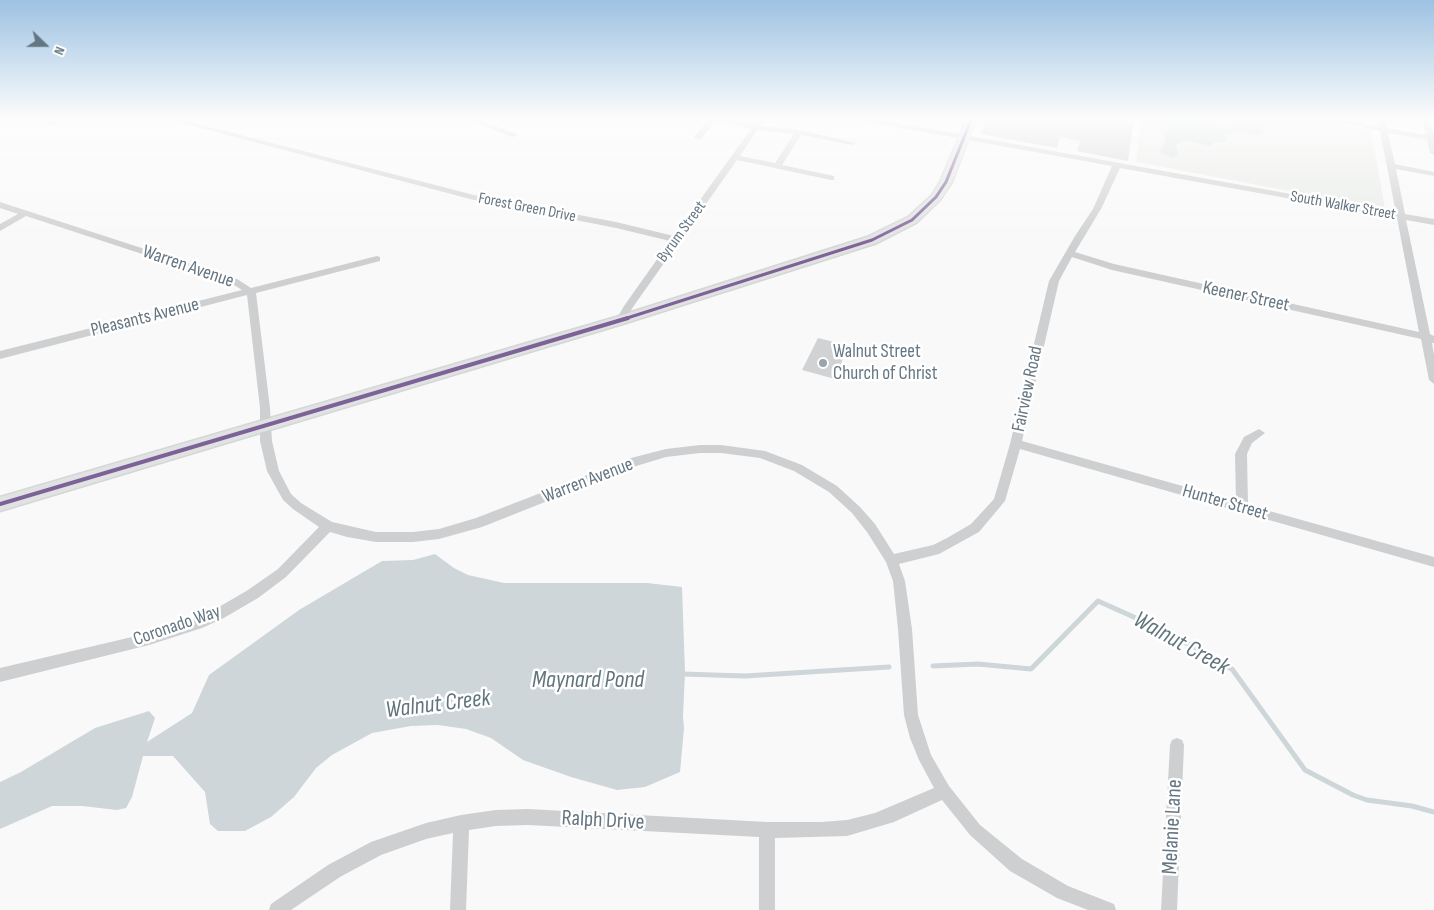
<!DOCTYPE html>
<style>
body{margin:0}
#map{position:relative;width:1434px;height:910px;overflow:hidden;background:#f9f9f9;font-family:"Sofia Sans Condensed",sans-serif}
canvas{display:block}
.north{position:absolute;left:20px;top:20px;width:50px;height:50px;-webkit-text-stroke:4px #fff;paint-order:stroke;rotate:112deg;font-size:14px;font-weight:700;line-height:20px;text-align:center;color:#657683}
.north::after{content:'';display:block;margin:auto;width:18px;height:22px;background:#657683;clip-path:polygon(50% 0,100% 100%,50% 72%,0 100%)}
</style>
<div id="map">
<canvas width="1434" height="910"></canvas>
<div class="north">N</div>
</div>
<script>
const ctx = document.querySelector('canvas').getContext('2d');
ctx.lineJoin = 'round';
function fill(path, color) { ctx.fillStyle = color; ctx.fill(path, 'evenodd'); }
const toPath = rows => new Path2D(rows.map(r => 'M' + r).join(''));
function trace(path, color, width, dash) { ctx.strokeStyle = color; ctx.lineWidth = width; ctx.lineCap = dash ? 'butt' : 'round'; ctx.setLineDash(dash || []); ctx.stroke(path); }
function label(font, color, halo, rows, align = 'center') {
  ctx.font = font + ' "Sofia Sans Condensed",sans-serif'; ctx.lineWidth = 5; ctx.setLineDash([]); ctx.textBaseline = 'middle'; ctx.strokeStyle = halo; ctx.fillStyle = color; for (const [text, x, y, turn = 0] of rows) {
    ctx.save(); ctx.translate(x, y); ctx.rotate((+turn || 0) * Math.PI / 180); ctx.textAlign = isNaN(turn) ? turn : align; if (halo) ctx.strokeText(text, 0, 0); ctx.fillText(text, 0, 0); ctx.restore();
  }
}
fill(toPath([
 [1141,120,1337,120,1338,124,1371,130,1385,209,1136,162]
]), '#e8ebe6');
fill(toPath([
 [1165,120,1208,120,1222,128,1235,126,1239,120,1248,120,1261,124,1265,131,1258,135,1240,131,1224,134,1227,141,1214,143,1210,146,1184,140,1176,145,1178,154,1174,158,1163,154,1160,150,1165,145,1164,134,1168,127],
 [435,554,454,568,468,575,504,583,647,583,682,587,685,673,683,716,684,728,680,772,645,787,617,790,571,777,523,760,491,738,466,729,438,725,411,726,372,733,332,755,316,768,294,797,271,817,245,831,218,831,210,824,205,792,173,756,143,756,132,797,126,808,117,810,82,806,52,806,0,829,0,782,21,772,95,728,149,711,155,718,147,742,192,713,209,675,299,610,382,561,413,560]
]), '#ced6d9');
trace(toPath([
 [933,666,978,664,1031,669,1098,601,1165,631,1232,669,1305,770,1353,795,1367,800,1412,806,1434,812],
 [682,674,745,676,889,667]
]), '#ced6d9', 5);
fill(toPath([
 [986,120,1134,120,1128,161,1077,151,1080,141,1060,137,1057,148,981,134],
 [818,338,846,345,842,356,844,356,835,379,802,370]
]), '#d0d2d3');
const secondary = toPath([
 [966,120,976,120,952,182,940,200,916,223,877,243,626,323,0,511,0,497,616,317,867,237,908,217,932,195,940,182,966,120]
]);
trace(secondary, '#d5d6d7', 3);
fill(toPath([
 [51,120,61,120,52,126,46,126,46,122,51,120],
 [170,120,183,120,474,195,616,222,674,236,751,129,716,120,731,120,754,125,757,120,765,120,760,126,799,130,856,143,852,145,801,135,782,165,834,176,834,180,831,180,737,160,633,307,624,322,621,323,616,320,624,306,670,241,616,228,474,200,170,120],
 [757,130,794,134,775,163,740,156,757,130],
 [469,120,480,120,519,135,512,137,469,120],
 [708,120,716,120,701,139,695,139,694,137,708,120],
 [865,120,882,120,1396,213,1380,131,1329,120,1346,120,1380,126,1378,120,1386,120,1387,128,1426,135,1422,120,1430,120,1434,137,1434,155,1430,153,1427,140,1388,133,1395,164,1434,172,1434,176,1396,169,1405,214,1434,219,1434,225,1406,220,1430,334,1434,336,1434,343,1432,343,1434,355,1434,384,1429,380,1421,339,1112,270,1072,257,1059,281,1022,441,1236,501,1235,454,1244,437,1259,429,1265,433,1252,443,1247,454,1248,505,1434,557,1434,567,1020,449,1005,501,979,532,939,554,899,564,905,581,912,629,918,715,931,755,949,786,980,825,1022,859,1068,886,1114,904,1116,910,1088,910,1057,898,1010,871,970,835,942,800,894,822,847,836,775,838,775,910,759,910,759,837,528,825,496,826,469,830,466,910,450,910,453,833,426,839,381,855,340,877,291,910,269,910,271,904,328,865,371,842,426,823,461,815,496,810,528,809,767,822,821,822,847,820,875,813,934,788,919,760,910,738,904,715,898,629,893,581,886,562,867,532,852,513,829,492,794,471,760,458,721,453,700,453,666,457,633,467,482,527,439,539,413,542,376,542,347,537,330,532,286,577,258,598,222,619,202,628,149,645,0,682,0,668,149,633,195,619,212,611,248,590,278,569,319,527,293,509,283,500,267,471,260,441,260,408,247,295,0,359,0,351,242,290,231,283,26,216,0,231,0,224,18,214,0,208,0,202,237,279,251,288,377,256,380,257,380,261,256,293,270,408,272,441,279,471,291,494,301,503,332,522,376,532,413,532,439,529,476,518,631,458,666,449,700,445,721,445,765,451,802,465,837,486,860,507,875,524,894,554,933,545,947,538,971,524,994,499,1010,444,1049,281,1075,236,1093,209,1112,166,869,122,865,120],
 [1120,168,1397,218,1419,332,1114,264,1075,252,1101,209,1120,168],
 [1177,738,1182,740,1184,745,1177,910,1161,910,1170,745,1172,740,1177,738]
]), '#cecfd0');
fill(secondary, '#e1e2e2');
trace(toPath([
 [624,319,872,240,912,220,936,197,946,182,971,120]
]), '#7c6297', 3);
trace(toPath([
 [0,504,628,318]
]), '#7c6297', 4);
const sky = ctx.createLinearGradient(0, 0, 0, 248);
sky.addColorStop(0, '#9dc2e2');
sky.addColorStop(0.48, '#fcfcfc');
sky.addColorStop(1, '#fcfcfc00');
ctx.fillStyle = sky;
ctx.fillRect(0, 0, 1434, 248);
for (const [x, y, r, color] of [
 [823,363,5,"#99a4ac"]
]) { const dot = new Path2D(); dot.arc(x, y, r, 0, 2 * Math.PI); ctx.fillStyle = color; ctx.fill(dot); trace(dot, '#fff', 2); }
label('16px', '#657683', '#fff', [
 ["South Walker Street",1343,206,10],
 ["Forest Green Drive",527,208,11],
 ["Byrum Street",682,232,-54]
]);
label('19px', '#657683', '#fff', [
 ["Warren Avenue",188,267,19],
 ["Keener Street",1246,297,12],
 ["Pleasants Avenue",145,318,-14],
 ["Fairview Road",1028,389,-78],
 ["Warren Avenue",588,481,-21],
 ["Hunter Street",1225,503,16],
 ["Coronado Way",177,626,-19]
]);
label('19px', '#657683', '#fff', [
 ["Walnut Street",833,352],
 ["Church of Christ",833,374]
], 'left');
label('22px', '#657683', '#fff', [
 ["Ralph Drive",603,821,3],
 ["Melanie Lane",1173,827,-87]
]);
label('italic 24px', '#60757c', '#fff', [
 ["Walnut Creek",1181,644,29],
 ["Maynard Pond",588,681],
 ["Walnut Creek",438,705,-7]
]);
</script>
